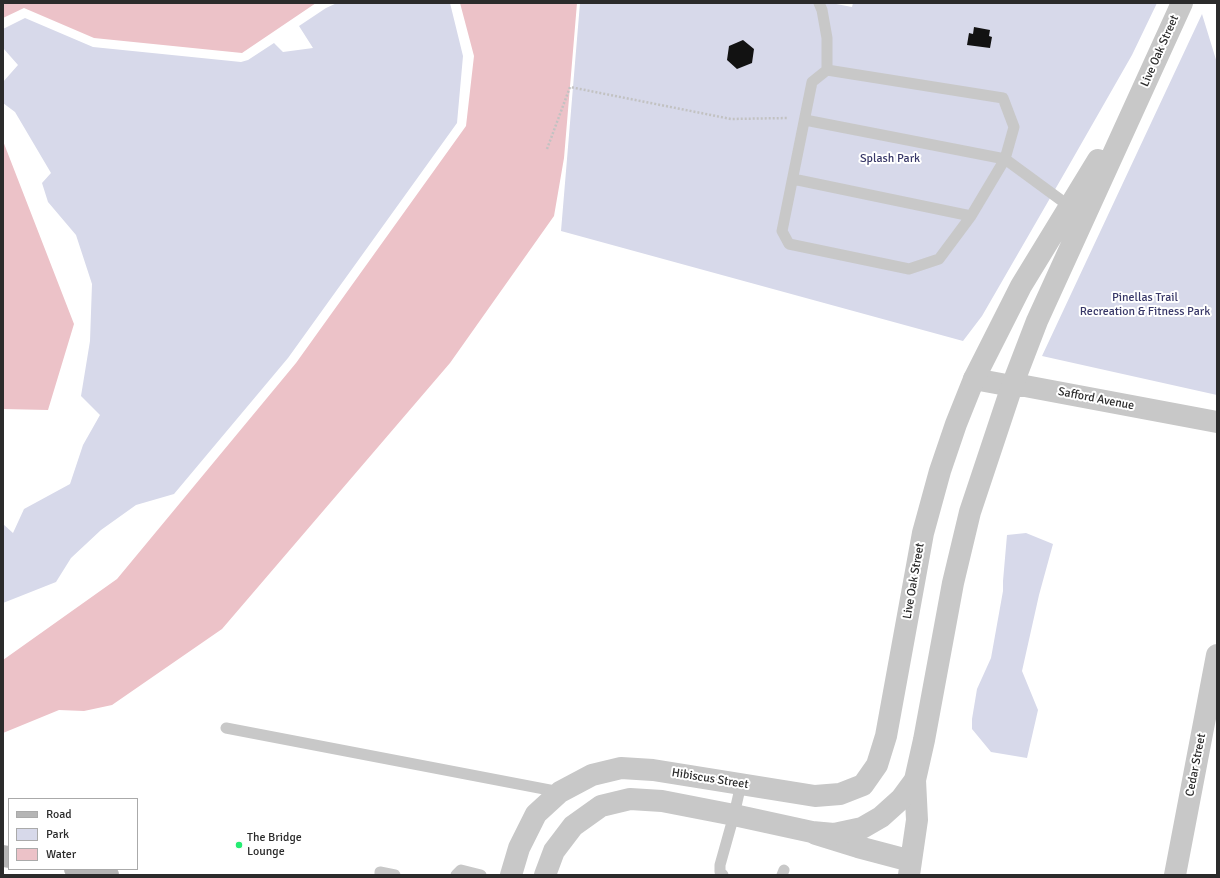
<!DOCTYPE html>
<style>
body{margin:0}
#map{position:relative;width:1220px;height:878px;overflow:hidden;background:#fff;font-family:Signika,sans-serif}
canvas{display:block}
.frame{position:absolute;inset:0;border:4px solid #2b2b2b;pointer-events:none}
.legend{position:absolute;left:8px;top:798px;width:130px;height:72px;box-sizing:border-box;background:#fff;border:1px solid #aaa;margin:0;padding:5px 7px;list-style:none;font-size:12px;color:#2b2b2b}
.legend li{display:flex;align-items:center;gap:8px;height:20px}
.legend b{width:20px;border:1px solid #aaa}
</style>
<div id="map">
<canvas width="1220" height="878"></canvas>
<div class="frame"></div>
<ul class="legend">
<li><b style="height:5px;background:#b5b5b5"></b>Road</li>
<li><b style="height:11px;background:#d7d9ea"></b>Park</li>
<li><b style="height:11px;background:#ecc2c8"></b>Water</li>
</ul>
</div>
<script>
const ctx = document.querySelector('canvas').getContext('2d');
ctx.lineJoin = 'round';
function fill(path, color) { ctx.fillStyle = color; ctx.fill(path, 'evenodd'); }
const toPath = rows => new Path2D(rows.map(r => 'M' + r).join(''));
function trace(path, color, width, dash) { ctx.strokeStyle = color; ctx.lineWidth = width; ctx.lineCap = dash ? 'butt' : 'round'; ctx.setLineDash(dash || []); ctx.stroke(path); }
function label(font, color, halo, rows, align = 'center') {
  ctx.font = font + ' Signika,sans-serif'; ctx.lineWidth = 4; ctx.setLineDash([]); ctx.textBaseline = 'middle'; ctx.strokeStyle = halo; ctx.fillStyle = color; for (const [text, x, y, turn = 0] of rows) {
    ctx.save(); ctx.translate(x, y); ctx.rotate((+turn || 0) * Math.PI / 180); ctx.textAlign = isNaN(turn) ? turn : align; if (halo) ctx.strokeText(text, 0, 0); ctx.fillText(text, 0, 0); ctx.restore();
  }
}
fill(toPath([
 [337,3,450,3,463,56,457,123,288,358,174,494,136,505,101,530,71,558,56,582,3,603,3,524,13,533,24,509,70,484,83,445,100,415,81,396,90,341,92,284,76,235,48,202,42,183,51,173,15,112,3,103,3,82,18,65,3,48,3,29,25,18,93,47,241,62,248,60,274,43,283,52,313,48,299,26,326,8],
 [580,3,831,3,852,7,853,3,1157,3,1132,55,1068,167,982,316,963,341,561,231],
 [1202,14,1217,63,1217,395,1042,356],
 [1026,533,1053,544,1039,595,1022,671,1038,710,1027,758,991,752,972,729,972,719,977,689,991,658,1003,591,1003,581,1007,535]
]), '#d7d9ea');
fill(toPath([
 [3,3,316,3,242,53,94,38,24,8,3,18],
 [460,3,577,3,564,158,554,216,450,363,222,629,112,705,84,711,59,710,3,733,3,660,117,579,296,363,466,126,474,56],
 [3,141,74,324,48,410,3,409]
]), '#ecc2c8');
fill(toPath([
 [974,27,990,30,989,36,992,37,990,48,967,45,969,33,973,34],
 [743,40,754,49,752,63,737,69,727,60,729,46]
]), '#121212');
trace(toPath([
 [547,149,570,87,731,119,788,118]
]), '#c2c2c2', 2.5, [2, 2]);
trace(toPath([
 [819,3,822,10,827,38,827,70],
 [805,120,1005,159,971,216,939,259,909,269,789,244,782,231,812,82,827,70,1003,98,1014,127,1005,159,1069,206],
 [793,179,971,216],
 [226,728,560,792],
 [380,875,380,872,395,875],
 [456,875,461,870,481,875],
 [723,875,720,872,720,865,734,815,741,784],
 [782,875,784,870]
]), '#c8c8c8', 11);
trace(toPath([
 [974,379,1012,386,1025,386,1217,422],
 [816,834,858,847,911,861],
 [909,875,917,820,915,780],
 [1175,875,1217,655]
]), '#c8c8c8', 22);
trace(toPath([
 [511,875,519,848,536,814,560,792,592,775,621,768,653,770,815,796,840,794,863,785,877,765,886,736,923,533,940,471,956,424,974,379,1021,286,1098,160],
 [545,875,554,851,573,826,601,806,630,799,662,801,734,815,812,832,834,834,862,828,881,817,901,799,915,780,924,740,953,583,970,512,1012,386,1037,321,1182,3]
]), '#c8c8c8', 22);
trace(toPath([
 [3,856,9,857],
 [75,869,108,875]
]), '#b5b5b5', 22);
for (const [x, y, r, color] of [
 [239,845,4,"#24ec72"]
]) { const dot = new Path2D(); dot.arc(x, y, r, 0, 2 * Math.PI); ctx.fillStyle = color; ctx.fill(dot); trace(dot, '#fff', 1.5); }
label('12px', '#2b2b2b', '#fff', [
 ["Live Oak Street",1160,51,-66],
 ["Safford Avenue",1096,399,11],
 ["Live Oak Street",914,581,-80],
 ["Cedar Street",1196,765,-79],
 ["Hibiscus Street",710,779,9]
]);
label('12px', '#383868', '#fff', [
 ["Splash Park",890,159],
 ["Pinellas Trail",1145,298],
 ["Recreation & Fitness Park",1145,312]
]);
label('12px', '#2b2b2b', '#fff', [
 ["The Bridge",247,838],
 ["Lounge",247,852]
], 'left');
</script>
